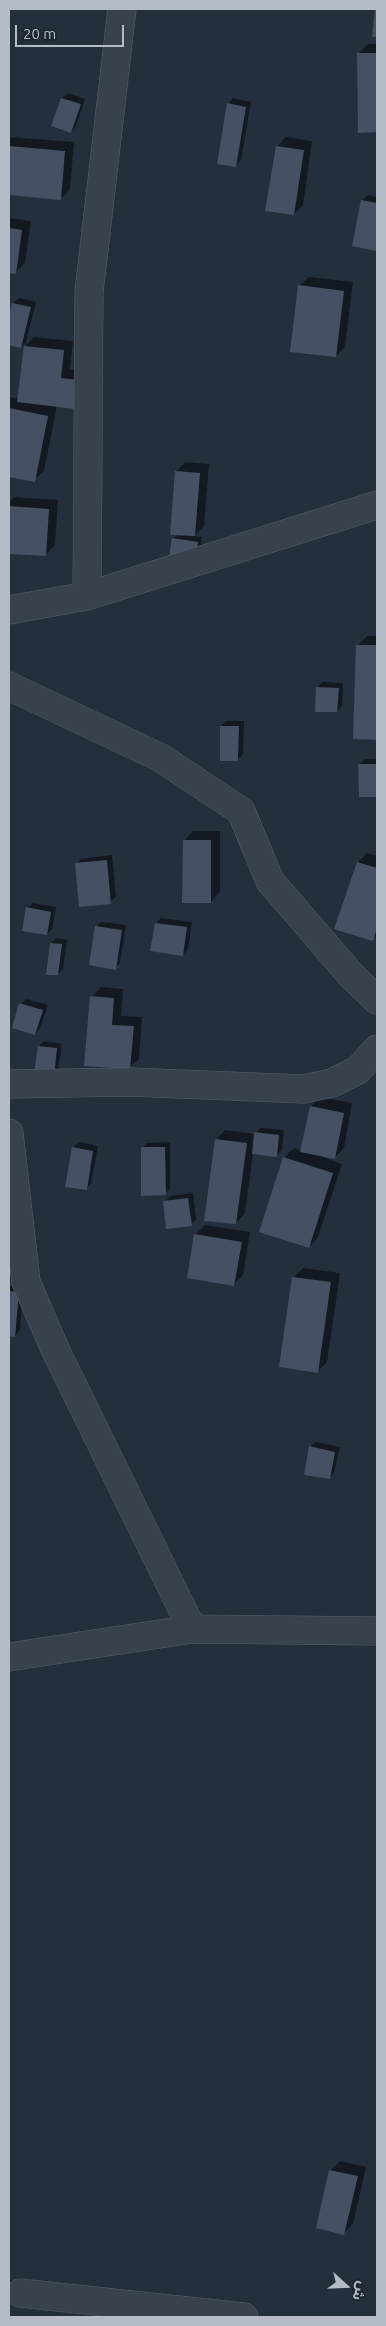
<!DOCTYPE html>
<meta charset="utf-8">
<style>
body{margin:0}
#map{position:relative;width:386px;height:2326px;overflow:hidden;background:#242f3e;font-family:Ubuntu,"Noto Sans Arabic",sans-serif}
canvas{display:block}
.frame{position:absolute;inset:0;border:10px solid #b4bcc9;pointer-events:none}
.north{position:absolute;left:321px;top:2261px;width:50px;height:50px;-webkit-text-stroke:4px #1d2633;paint-order:stroke;rotate:110deg;font-size:14px;font-weight:700;line-height:20px;text-align:center;color:#b4bcc9}
.north::after{content:'';display:block;margin:auto;width:18px;height:22px;background:#b4bcc9;clip-path:polygon(50% 0,100% 100%,50% 72%,0 100%)}
.scale{position:absolute;left:15px;top:25px;width:109px;height:22px;box-sizing:border-box;border:2px solid #b4bcc9;border-top:0;padding-left:6px;font-size:15px;line-height:18px;white-space:nowrap;color:#b4bcc9;-webkit-text-stroke:4px #1d2633;paint-order:stroke}
</style>
<div id="map">
<canvas width="386" height="2326"></canvas>
<div class="frame"></div>
<div class="north">ش</div>
<div class="scale">20 m</div>
</div>
<script>
const ctx = document.querySelector('canvas').getContext('2d');
ctx.lineJoin = 'round';
function fill(path, color) { ctx.fillStyle = color; ctx.fill(path, 'evenodd'); }
const toPath = rows => new Path2D(rows.map(r => 'M' + r).join(''));
function trace(path, color, width, dash) { ctx.strokeStyle = color; ctx.lineWidth = width; ctx.lineCap = dash ? 'butt' : 'round'; ctx.setLineDash(dash || []); ctx.stroke(path); }
fill(toPath([
 [368,44,377,44,377,131,359,132,358,54],
 [67,93,85,99,76,126,71,132,62,98],
 [233,98,251,102,241,160,236,166,228,104],
 [9,137,74,142,70,189,61,199,9,194],
 [286,137,312,141,303,205,294,214,277,147],
 [368,195,377,197,377,248,375,250,362,200],
 [9,218,31,221,25,263,16,272,9,272],
 [309,277,353,282,345,347,336,356,299,286],
 [19,298,36,302,25,346,34,337,73,341,70,369,88,371,57,406,44,471,34,480,9,475,9,399,11,397,19,399,25,343,21,347,9,344,9,321,13,303],
 [185,462,209,464,204,526,194,536,202,537,199,556,173,539,178,534,176,472],
 [14,497,58,500,55,545,45,555,9,552,9,502],
 [367,636,377,636,377,737,376,739,358,645],
 [323,682,343,683,342,706,337,711,317,687],
 [226,721,244,721,243,754,238,760,221,726],
 [365,759,377,759,377,795,360,796,360,764],
 [193,831,220,831,220,892,211,902,184,841],
 [367,853,377,856,377,935,372,940,336,928,358,862],
 [112,855,116,897,110,902,76,864,81,859],
 [33,903,56,907,52,929,47,934,27,908],
 [161,918,192,922,188,949,183,955,156,923],
 [101,922,126,925,120,963,115,968,96,927],
 [56,938,67,940,63,969,58,974,51,943],
 [101,987,123,989,121,1016,142,1017,139,1059,129,1068,91,997],
 [26,999,48,1005,40,1028,35,1034,21,1004],
 [44,1041,62,1044,58,1070,53,1075,39,1046],
 [320,1097,352,1103,344,1148,335,1157,320,1155,320,1156,342,1164,318,1237,309,1247,261,1232,285,1157,294,1148,302,1151,311,1106],
 [260,1128,284,1130,282,1150,277,1155,253,1153,245,1213,236,1223,216,1140,225,1130,255,1134],
 [79,1142,98,1146,91,1183,86,1189,73,1148],
 [170,1142,170,1189,165,1194,142,1148,147,1143],
 [193,1193,196,1219,191,1225,165,1202,170,1196],
 [205,1225,250,1232,243,1275,233,1285,195,1235],
 [303,1268,340,1273,327,1362,318,1371,294,1277],
 [9,1286,23,1287,20,1330,15,1336,9,1335],
 [315,1442,340,1447,334,1473,329,1478,310,1447],
 [340,2161,366,2167,353,2224,344,2233,331,2170]
]), '#0007');
fill(toPath([
 [375,9,377,9,377,37,372,37],
 [357,53,377,53,377,132,358,133],
 [61,98,81,104,71,133,51,126],
 [227,103,246,107,236,167,217,164],
 [9,146,65,151,61,200,9,195],
 [276,146,304,150,294,215,265,211],
 [361,200,377,203,376,251,352,246],
 [9,228,22,230,16,274,9,273],
 [298,285,344,291,336,357,290,352],
 [12,303,31,307,21,348,9,345,9,316],
 [24,346,64,350,61,378,79,380,75,409,17,402],
 [9,408,48,416,35,482,9,477],
 [175,471,200,473,195,536,170,535],
 [9,506,49,509,46,556,9,554],
 [172,538,198,542,195,562,169,558],
 [356,645,377,645,376,740,353,739],
 [316,687,339,688,337,712,315,712],
 [220,726,239,726,238,761,220,761],
 [358,764,377,764,377,797,359,797],
 [183,840,211,840,211,903,182,903],
 [107,860,111,904,79,907,75,863],
 [357,862,377,868,377,928,373,941,334,929],
 [26,907,51,912,47,935,22,931],
 [155,923,187,927,183,956,150,951],
 [95,926,122,930,116,970,89,965],
 [50,943,62,944,58,975,46,975],
 [90,996,114,998,112,1025,134,1026,130,1069,84,1066],
 [19,1003,43,1010,35,1035,12,1028],
 [38,1046,57,1048,54,1077,34,1074],
 [310,1106,344,1113,335,1159,300,1152],
 [254,1132,279,1135,277,1157,252,1154],
 [215,1139,247,1143,236,1224,204,1221],
 [72,1147,93,1151,87,1190,65,1187],
 [141,1147,165,1147,166,1195,141,1196],
 [283,1157,333,1173,309,1248,259,1232],
 [188,1198,192,1226,166,1229,163,1201],
 [194,1234,242,1242,234,1286,187,1278],
 [292,1277,331,1282,318,1373,279,1367],
 [9,1291,19,1292,15,1337,9,1336],
 [309,1446,335,1452,330,1479,304,1475],
 [329,2170,358,2176,344,2235,316,2228]
]), '#455162');
const minor = toPath([
 [87,596,89,292,122,9],
 [9,610,87,596,377,505],
 [9,686,161,758,241,811,270,881,351,975,377,1000],
 [9,1084,130,1082,304,1089,332,1083,358,1070,377,1049],
 [9,1133,26,1282,55,1349,192,1629],
 [9,1657,192,1629,377,1631],
 [20,2293,244,2317]
]);
trace(minor, '#565f6c', 29);
trace(minor, '#38414e', 28);
</script>
